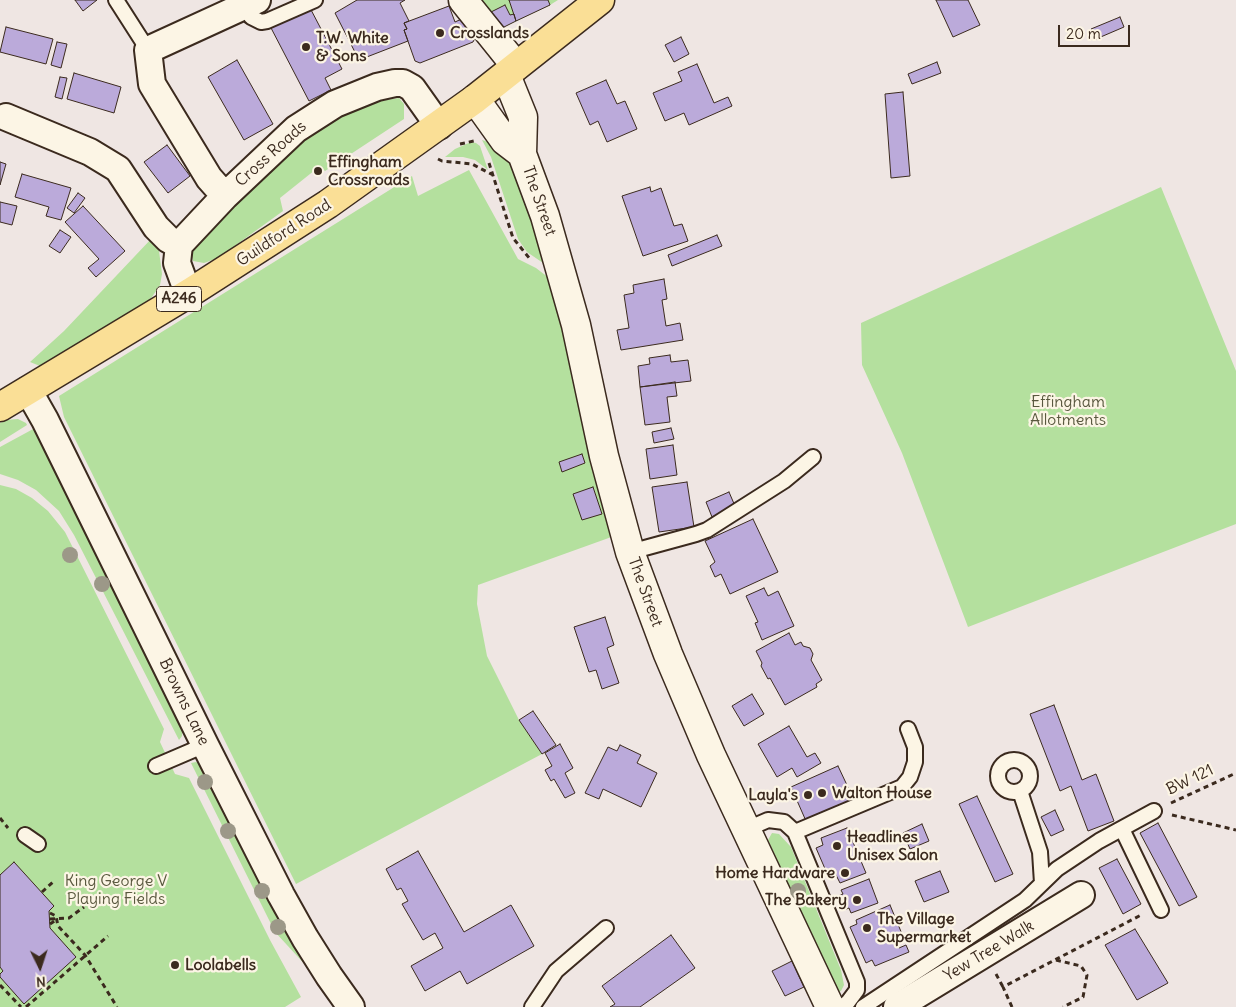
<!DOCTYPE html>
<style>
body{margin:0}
#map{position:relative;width:1236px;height:1007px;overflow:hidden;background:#efe6e3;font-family:Delius,sans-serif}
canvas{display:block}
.north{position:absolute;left:15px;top:942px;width:50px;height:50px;-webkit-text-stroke:4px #fcf5e5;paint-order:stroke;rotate:176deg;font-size:14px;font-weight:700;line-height:20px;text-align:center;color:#3b2a1e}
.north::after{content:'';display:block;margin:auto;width:18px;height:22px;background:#3b2a1e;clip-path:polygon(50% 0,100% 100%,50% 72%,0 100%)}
.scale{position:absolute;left:1058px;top:25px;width:72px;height:22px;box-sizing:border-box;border:2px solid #3b2a1e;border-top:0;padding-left:6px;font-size:15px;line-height:18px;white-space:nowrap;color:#3b2a1e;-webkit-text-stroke:4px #fcf5e5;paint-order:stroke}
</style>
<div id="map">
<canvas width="1236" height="1007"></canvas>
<div class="north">N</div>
<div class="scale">20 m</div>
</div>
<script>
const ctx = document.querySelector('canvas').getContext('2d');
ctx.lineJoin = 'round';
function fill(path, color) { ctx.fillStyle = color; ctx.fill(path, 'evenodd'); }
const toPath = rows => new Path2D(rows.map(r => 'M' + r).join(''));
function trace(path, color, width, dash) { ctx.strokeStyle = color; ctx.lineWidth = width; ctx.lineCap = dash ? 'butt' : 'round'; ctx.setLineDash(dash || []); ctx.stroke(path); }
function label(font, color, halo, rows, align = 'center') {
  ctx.font = font + ' Delius,sans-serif'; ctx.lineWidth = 4.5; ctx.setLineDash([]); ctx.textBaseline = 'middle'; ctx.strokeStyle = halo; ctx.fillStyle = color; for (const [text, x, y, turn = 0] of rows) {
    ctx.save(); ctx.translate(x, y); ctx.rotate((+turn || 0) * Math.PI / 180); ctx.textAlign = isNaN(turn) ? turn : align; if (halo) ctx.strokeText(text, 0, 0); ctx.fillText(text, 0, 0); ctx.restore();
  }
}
fill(toPath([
 [478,0,558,0,550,5,502,28],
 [399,98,404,104,404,119,325,171,320,166,280,198,283,211,218,258,204,263,193,261,191,251,205,229,301,141,319,128,344,114,379,101],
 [482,140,494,144,508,156,535,214,546,265,527,252,518,239,491,157],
 [471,142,476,143,480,146,488,170,475,160,463,157,445,157,455,149],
 [469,170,518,259,536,268,549,278,617,535,478,585,477,604,487,656,519,720,542,754,296,884,64,417,59,396,412,176,418,196],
 [1161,187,1236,371,1236,524,968,627,902,453,862,365,861,323],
 [152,238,159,251,162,274,160,285,152,297,140,309,40,366,30,362,64,331],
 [18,419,26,423,27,425,0,442,0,423,6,420],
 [35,428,183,724,182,736,179,740,74,535,59,511,36,490,18,480,0,474,0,447],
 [0,485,16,489,32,498,48,511,65,532,164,729,160,742,175,774,189,778,270,940,301,997,285,1007,0,1007],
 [196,762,204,765,310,970,275,932,191,763],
 [772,833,779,834,791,847,841,970,844,985,841,991,838,992,768,840]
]), '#b4e09e');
const building = toPath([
 [75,0,97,0,83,11,75,0],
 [357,0,405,0,400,3,409,21,404,23,407,29,404,30,408,41,359,60,335,13,357,0],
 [509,0,548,0,550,5,516,21,509,0],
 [936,0,968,0,980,25,953,37,936,0],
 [505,5,510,15,514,14,516,21,502,28,489,13,505,5],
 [309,6,342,69,325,78,331,90,309,101,270,26,309,6],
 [449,6,455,22,468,16,476,36,473,42,420,63,415,61,404,30,407,29,404,23,449,6],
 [1120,17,1124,27,1096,39,1091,29,1120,17],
 [6,27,53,39,46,64,0,52,6,27],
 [681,37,689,54,674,62,665,45,681,37],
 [57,42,67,44,61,68,51,65,57,42],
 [237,60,273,124,244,140,208,77,237,60],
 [937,62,941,73,912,84,908,74,937,62],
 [697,64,714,103,728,97,732,106,689,125,684,113,665,121,653,93,682,81,678,72,697,64],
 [74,73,121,87,114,113,67,99,74,73],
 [60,77,67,78,62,99,55,97,60,77],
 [606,80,617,104,625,101,637,129,607,142,598,121,590,125,576,93,606,80],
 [903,92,910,176,891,178,885,94,903,92],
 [167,145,190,176,168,193,144,162,167,145],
 [0,162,6,164,0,185,0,162],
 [22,174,71,188,61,220,46,216,49,207,15,197,22,174],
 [650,187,651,192,661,188,674,226,682,224,688,241,643,256,622,196,650,187],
 [78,193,85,198,74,213,67,208,78,193],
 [0,202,17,206,12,225,0,222,0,202],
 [83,206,125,251,96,277,88,268,99,259,65,222,83,206],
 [60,230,71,237,60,253,49,246,60,230],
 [717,235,722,246,672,266,668,255,717,235],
 [664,279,667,299,662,300,666,326,680,323,683,340,621,350,617,330,629,328,624,295,634,293,633,285,664,279],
 [670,355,671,362,688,360,691,381,640,387,638,366,650,364,649,358,670,355],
 [675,382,677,396,667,397,670,422,645,425,640,387,675,382],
 [671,428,674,439,654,443,652,432,671,428],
 [673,445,677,475,650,479,646,449,673,445],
 [582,454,585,463,562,472,559,462,582,454],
 [687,482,694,527,659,532,652,487,687,482],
 [593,487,602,514,582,520,573,494,593,487],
 [729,492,735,506,712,517,706,502,729,492],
 [753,519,778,572,730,594,721,574,715,577,710,566,715,562,705,541,753,519],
 [764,588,768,596,778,591,794,626,762,640,755,623,758,622,746,596,764,588],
 [605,617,614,645,607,648,619,683,602,689,596,670,589,672,574,627,605,617],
 [789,633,795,645,801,642,803,646,810,648,813,654,811,660,822,680,816,684,817,687,785,705,770,678,768,679,761,666,762,663,756,651,789,633],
 [752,694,764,714,744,726,732,706,752,694],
 [1054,705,1082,780,1096,774,1114,821,1088,831,1071,786,1060,791,1030,714,1054,705],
 [533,711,556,745,542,754,519,720,533,711],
 [789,726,807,757,815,753,821,763,797,777,792,768,777,777,758,744,789,726],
 [560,744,573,768,565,773,575,793,565,798,554,779,551,781,545,770,552,766,545,753,560,744],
 [620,745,641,755,637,763,657,773,641,807,603,789,599,799,585,793,608,747,617,751,620,745],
 [838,766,854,800,806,821,791,787,838,766],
 [977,796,1013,874,995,882,959,804,977,796],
 [1055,810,1064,830,1051,836,1041,817,1055,810],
 [1158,823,1197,897,1179,906,1140,833,1158,823],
 [922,824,929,841,910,849,903,833,922,824],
 [847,828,866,873,840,883,836,875,829,878,816,848,823,845,821,838,847,828],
 [418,851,464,932,511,905,534,946,467,984,460,971,425,991,411,966,443,948,435,933,423,940,402,904,408,901,401,888,397,890,386,869,418,851],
 [1117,859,1141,904,1123,914,1099,868,1117,859],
 [14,862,54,906,49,911,50,928,76,957,24,1004,0,977,0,974,3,971,0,967,0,875,14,862],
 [940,871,949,892,924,902,915,881,940,871],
 [869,879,878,903,851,913,849,908,844,910,838,896,843,894,841,890,869,879],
 [890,905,902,934,894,937,899,948,906,945,909,952,875,966,872,960,866,963,850,927,857,924,856,920,890,905],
 [1135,929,1168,983,1137,1000,1105,945,1135,929],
 [671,935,695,968,640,1007,610,1007,615,1004,602,986,671,935],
 [792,961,804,987,785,996,772,971,792,961]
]);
fill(building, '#bbaada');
trace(building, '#3b2a1e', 1);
const service = toPath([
 [116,0,148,50],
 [247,4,251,17,261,22,267,21,315,0],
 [630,552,696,534,707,530,784,481,813,457],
 '998 776a16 16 0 1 1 32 0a16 16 0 1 1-32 0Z',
 [156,766,205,745],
 [1020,791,1040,852,1042,883],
 [1122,829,1161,910],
 [745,830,768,820,784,822,795,832,857,982,857,990,848,1002,842,1007],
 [795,832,902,787,910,777,915,762,915,747,908,729],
 [25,835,38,844],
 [532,1007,556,971,606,928],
 [863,1007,1025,900,1057,869,1099,841,1154,811]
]);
const minor = toPath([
 [6,117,90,152,118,169,156,227,168,239,179,245],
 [225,196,209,178,152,84,148,50,257,0],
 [191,292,184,282,177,263,179,245,225,196,296,129,335,104,377,87,395,83,403,83,412,88,439,126],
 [28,390,45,420,205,745,281,895,305,938,329,976,351,1007],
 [897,1007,1081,895]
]);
const tertiary = toPath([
 [463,0,516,66],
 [506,75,523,117,522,154,545,216,576,325,604,456,630,552,668,654,711,755,830,1007],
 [475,99,505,141,522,154]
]);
const primary = toPath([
 [0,407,191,292,328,204,475,99,600,0]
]);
trace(service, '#3b2a1e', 18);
trace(minor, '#3b2a1e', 30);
trace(tertiary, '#3b2a1e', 31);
trace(primary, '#3b2a1e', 31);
trace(toPath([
 [460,144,474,141],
 [438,159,442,161,472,164,493,175],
 [489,163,513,238,530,259],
 [1171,803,1236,773],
 [1172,815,1236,830],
 [0,818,8,828],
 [42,892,53,882],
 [50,913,56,916,58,926,85,955,117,1007],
 [50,919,69,918,84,907],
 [50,924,56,920],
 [1056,960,1081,966,1087,975,1083,997,1063,1007],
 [996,974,1003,987],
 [0,985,21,1007],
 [26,1007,108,936],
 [1012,1007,1003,987,1143,914]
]), '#3b2a1e', 3, [5, 4]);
trace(service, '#fcf5e5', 14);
trace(minor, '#fcf5e5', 26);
trace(tertiary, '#fcf5e5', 28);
trace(primary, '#fadf96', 28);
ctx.fillStyle = '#9c9888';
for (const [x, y] of [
 [70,555],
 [102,584],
 [205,782],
 [228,831],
 [262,891],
 [798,891],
 [278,927]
]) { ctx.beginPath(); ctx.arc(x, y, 8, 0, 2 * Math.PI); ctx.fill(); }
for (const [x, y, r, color] of [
 [440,33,5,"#3b2a1e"],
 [306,47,5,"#3b2a1e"],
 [318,171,5,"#3b2a1e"],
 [822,793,5,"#3b2a1e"],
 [808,795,5,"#3b2a1e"],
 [837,846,5,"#3b2a1e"],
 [845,873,5,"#3b2a1e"],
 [857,900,5,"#3b2a1e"],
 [867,928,5,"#3b2a1e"],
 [175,965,5,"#3b2a1e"]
]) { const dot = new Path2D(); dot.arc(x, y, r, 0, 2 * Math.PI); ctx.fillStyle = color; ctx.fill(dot); trace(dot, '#fcf5e5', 2); }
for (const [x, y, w] of [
 [179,299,45]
]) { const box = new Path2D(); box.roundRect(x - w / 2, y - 12.5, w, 25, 4); ctx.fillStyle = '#fcf5e5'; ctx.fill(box); trace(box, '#3b2a1e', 1); }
label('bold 15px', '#3b2a1e', null, [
 ["A246",179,299]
]);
label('bold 16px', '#3b2a1e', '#fcf5e5', [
 ["Crosslands",450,33],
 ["T.W. White",316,38],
 ["& Sons",316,56],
 ["Effingham",328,162],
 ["Crossroads",328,180],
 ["Walton House",832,793],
 ["Layla's",798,795,"right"],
 ["Headlines",847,837],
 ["Unisex Salon",847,855],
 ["Home Hardware",835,873,"right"],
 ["The Bakery",847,900,"right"],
 ["The Village",877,919],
 ["Supermarket",877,937],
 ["Loolabells",185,965]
], 'left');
label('16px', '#3b2a1e', '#fcf5e5', [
 ["Cross Roads",271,154,-42],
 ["The Street",539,201,71],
 ["Guildford Road",284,233,-33],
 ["The Street",645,592,70],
 ["Browns Lane",184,702,64],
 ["BW 121",1190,780,-26],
 ["Yew Tree Walk",989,951,-31]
]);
label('16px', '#59583e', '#fcf5e5', [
 ["Effingham",1068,402],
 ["Allotments",1068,420],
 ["King George V",116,881],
 ["Playing Fields",116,899]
]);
</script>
